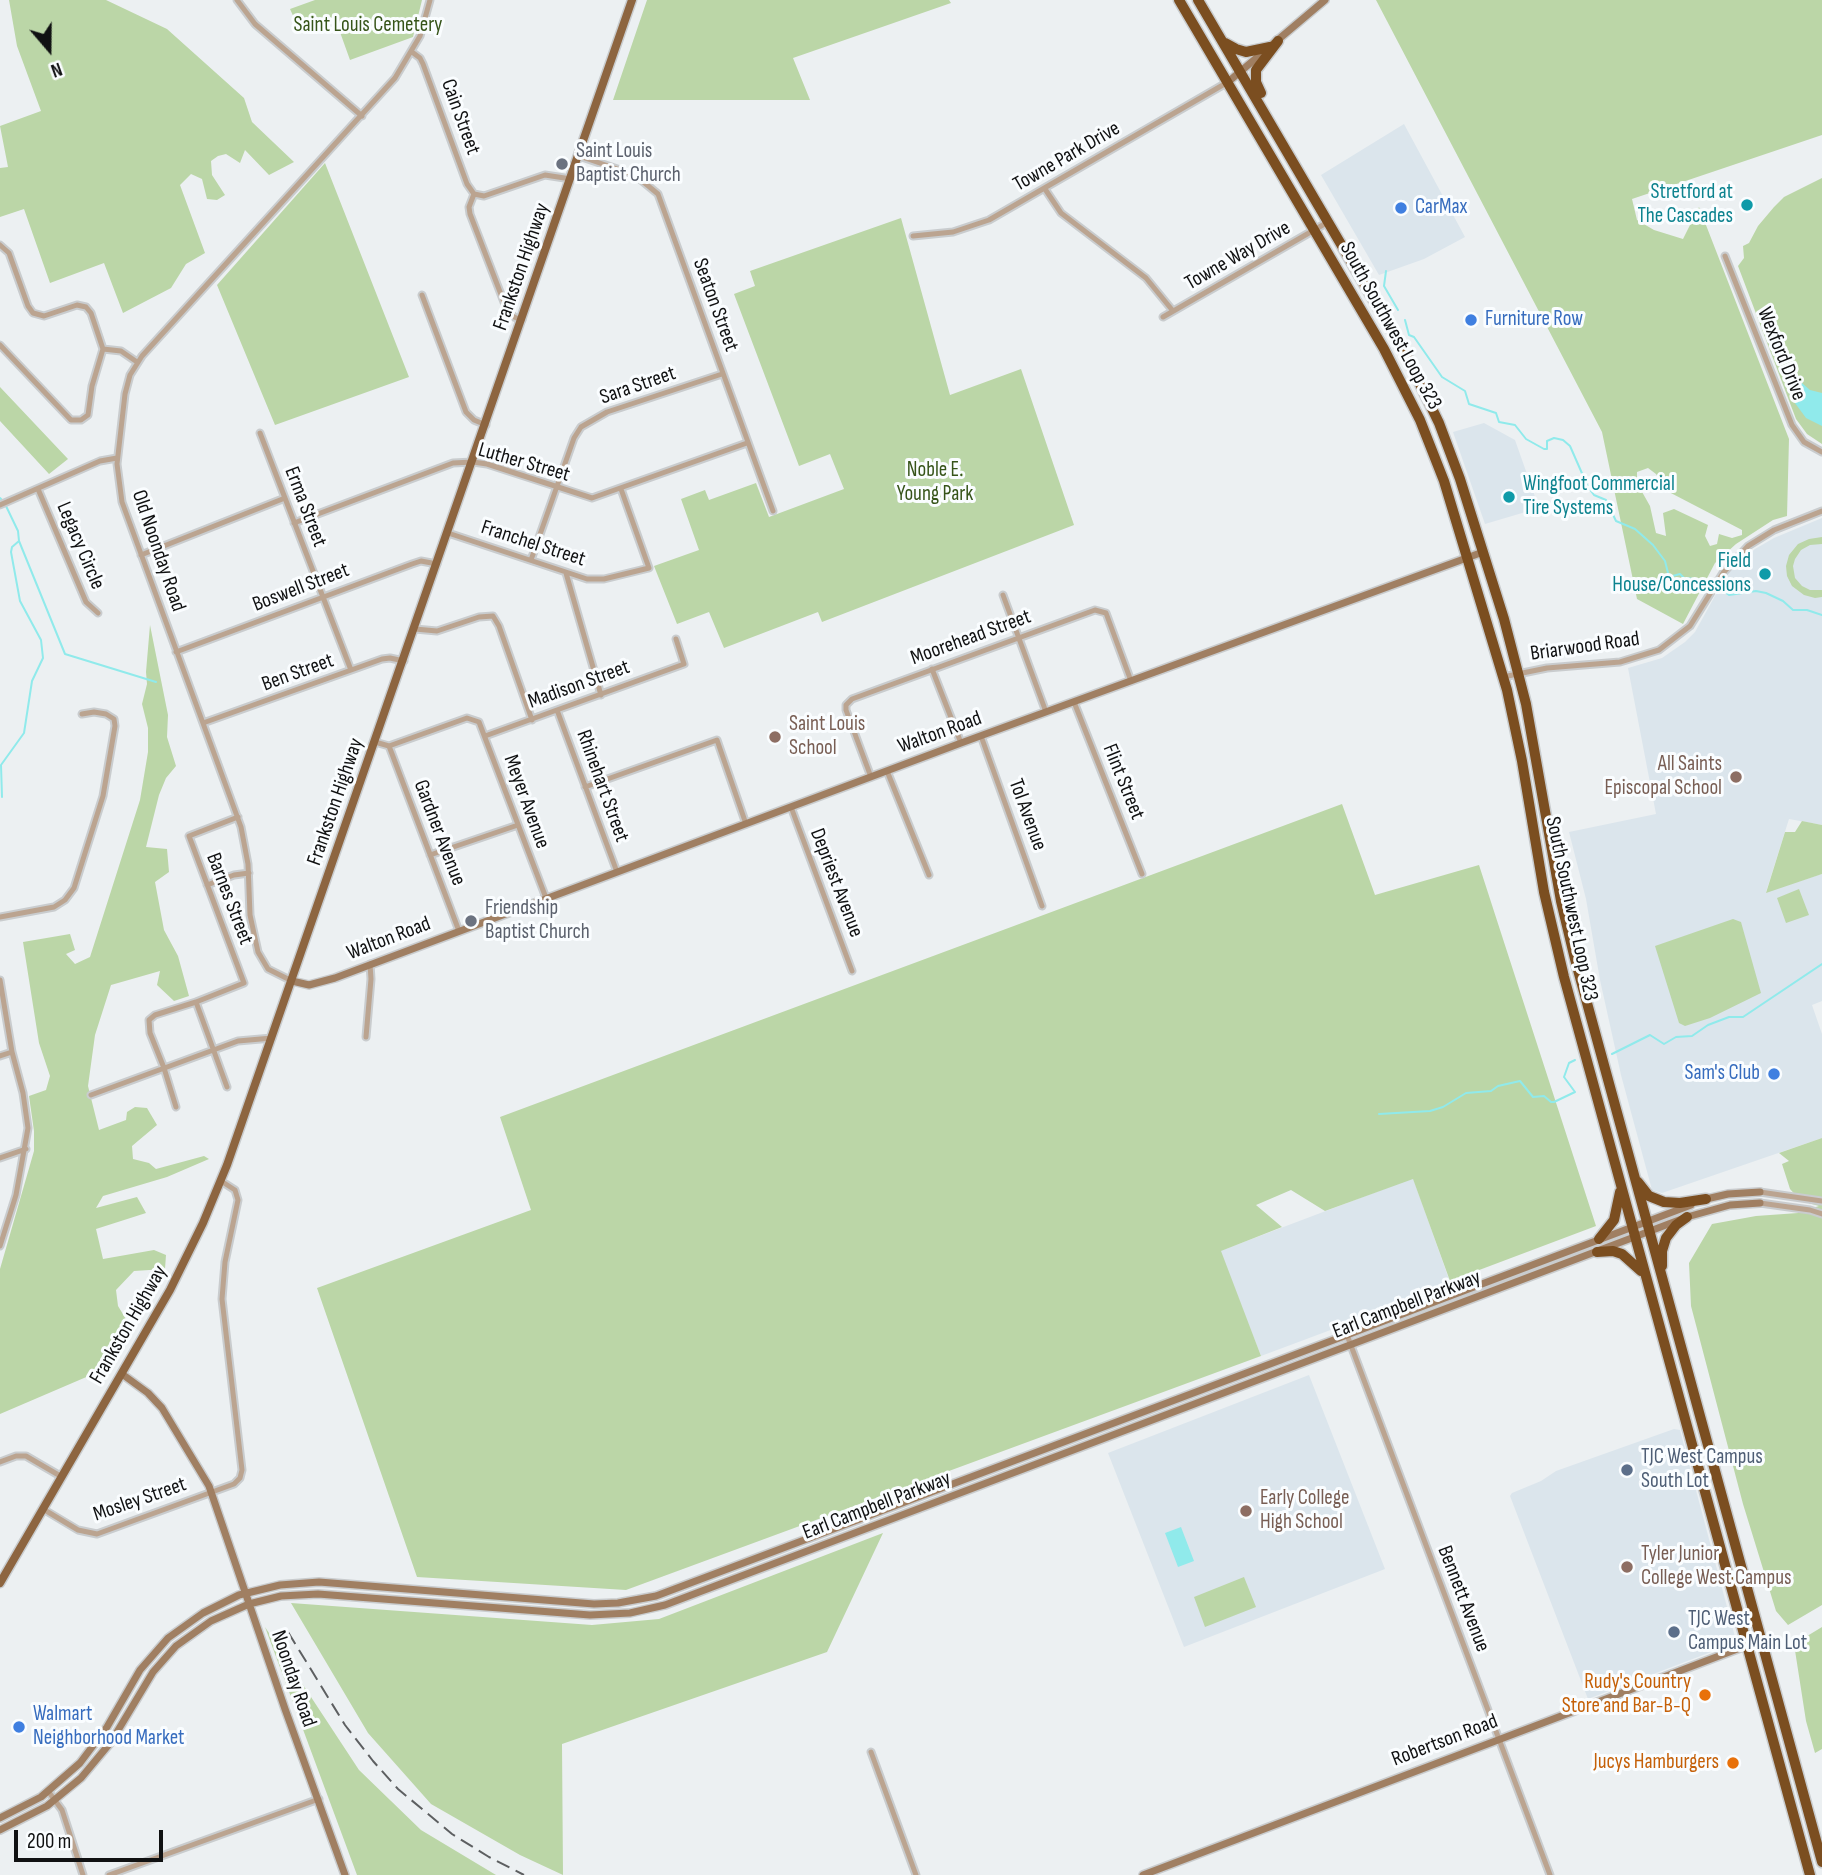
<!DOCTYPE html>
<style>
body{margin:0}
#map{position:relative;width:1822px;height:1875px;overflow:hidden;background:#ecf0f2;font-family:"Sofia Sans Condensed",sans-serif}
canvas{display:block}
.north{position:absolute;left:14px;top:14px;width:70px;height:70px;-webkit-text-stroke:5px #fafdff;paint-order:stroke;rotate:160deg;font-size:19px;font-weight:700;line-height:28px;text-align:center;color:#101112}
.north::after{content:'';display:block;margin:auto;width:24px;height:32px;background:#101112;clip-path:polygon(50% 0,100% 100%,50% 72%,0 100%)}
.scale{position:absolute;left:14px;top:1830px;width:149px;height:32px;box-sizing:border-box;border:4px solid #101112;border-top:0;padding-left:9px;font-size:21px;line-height:24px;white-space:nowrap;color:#101112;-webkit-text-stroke:5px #fafdff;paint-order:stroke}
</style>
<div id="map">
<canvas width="1822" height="1875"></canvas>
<div class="north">N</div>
<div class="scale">200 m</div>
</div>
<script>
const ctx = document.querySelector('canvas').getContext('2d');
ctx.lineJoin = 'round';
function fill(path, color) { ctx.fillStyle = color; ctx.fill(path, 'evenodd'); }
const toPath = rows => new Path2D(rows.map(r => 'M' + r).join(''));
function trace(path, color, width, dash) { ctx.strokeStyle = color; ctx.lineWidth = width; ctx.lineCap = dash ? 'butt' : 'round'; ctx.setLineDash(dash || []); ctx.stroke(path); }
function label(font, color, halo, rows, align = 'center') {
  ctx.font = font + ' "Sofia Sans Condensed",sans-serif'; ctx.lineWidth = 6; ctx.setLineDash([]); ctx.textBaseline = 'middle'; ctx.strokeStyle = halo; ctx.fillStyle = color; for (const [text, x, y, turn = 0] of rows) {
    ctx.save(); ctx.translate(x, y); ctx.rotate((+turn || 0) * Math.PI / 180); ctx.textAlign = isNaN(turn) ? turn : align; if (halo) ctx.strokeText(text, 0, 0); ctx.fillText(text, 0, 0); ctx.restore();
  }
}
fill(toPath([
 [1404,124,1465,237,1424,259,1379,275,1321,175],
 [1484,423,1515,440,1539,508,1485,524,1453,432],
 [1822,518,1822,825,1789,819,1766,892,1822,874,1822,1001,1812,1005,1822,1034,1822,1138,1662,1193,1652,1190,1621,1075,1600,980,1586,899,1569,832,1656,814,1628,668,1662,658,1685,642,1695,632,1727,574,1755,549,1774,538],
 [1413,1178,1451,1285,1261,1356,1220,1251],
 [1309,1375,1385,1569,1184,1647,1108,1453],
 [1674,1429,1680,1430,1735,1637,1732,1644,1588,1699,1510,1496,1512,1493,1541,1481,1556,1471]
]), '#dbe5ec');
fill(toPath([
 [9,0,106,0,167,29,244,98,252,122,294,162,269,175,245,150,240,163,226,154,218,156,211,161,212,175,225,195,217,200,207,199,202,179,191,174,180,185,205,253,186,264,171,288,123,313,104,263,50,283,24,209,0,217,0,168,8,167,0,126,41,111,17,46],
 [315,0,422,0,413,37,350,60,336,21,301,33,290,9],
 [647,0,949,0,951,3,793,58,810,100,613,100],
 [1376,0,1822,0,1822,135,1632,199,1637,220,1654,230,1683,239,1699,207,1789,439,1787,516,1773,520,1736,544,1715,563,1683,624,1637,599,1602,432],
 [1648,468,1656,474,1667,491,1742,530,1742,535,1732,538,1719,534,1717,544,1710,546,1705,536,1708,525,1674,509,1663,513,1666,536,1656,533,1650,506,1637,483,1637,472],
 [325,163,409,377,275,425,217,285],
 [1822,178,1822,444,1807,434,1796,419,1738,266,1744,258,1743,246,1749,243,1758,226,1774,207,1784,197],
 [901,218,950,395,1021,369,1074,525,822,622,818,612,724,648,709,612,677,624,654,566,699,550,681,499,705,490,709,500,756,483,769,517,844,489,830,454,799,466,734,294,755,286,750,271],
 [0,387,68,459,49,474,0,421],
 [1822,537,1822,544,1810,545,1801,550,1795,559,1793,566,1795,578,1802,586,1810,590,1822,590,1822,597,1815,598,1804,595,1792,586,1787,576,1786,566,1789,555,1798,544,1809,539],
 [150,625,168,715,167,737,176,766,166,778,159,795,146,847,167,849,169,872,155,882,164,930,178,956,189,996,174,1001,157,985,160,971,111,985,95,1035,88,1086,99,1130,126,1120,127,1112,135,1107,147,1108,157,1125,132,1146,133,1159,149,1163,156,1169,204,1156,209,1159,167,1177,103,1196,96,1208,137,1197,146,1213,96,1229,103,1259,154,1250,166,1255,165,1269,134,1271,116,1290,118,1306,132,1329,112,1366,0,1414,0,1269,34,1151,34,1131,29,1096,46,1090,50,1076,39,1043,23,942,70,934,75,950,66,954,75,964,90,957,140,800,148,752,148,728,142,704,147,684,146,672],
 [1342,804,1375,895,1479,865,1596,1226,1450,1281,1413,1179,1325,1211,1291,1190,1256,1205,1282,1227,1221,1251,1261,1356,626,1590,417,1577,317,1288,531,1210,500,1117],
 [1802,821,1822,825,1822,874,1766,893,1785,832,1795,832],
 [1799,889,1809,915,1786,923,1777,898],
 [1733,919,1741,922,1761,993,1710,1018,1685,1026,1679,1023,1655,946],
 [1822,1138,1822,1605,1788,1625,1776,1611,1743,1504,1691,1306,1689,1263,1712,1224,1756,1216,1798,1213,1819,1206,1801,1201,1790,1189,1782,1164,1789,1161,1779,1153],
 [883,1533,827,1652,562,1744,563,1875,520,1855,431,1804,368,1733,291,1603,592,1625,659,1619],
 [1244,1577,1256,1607,1205,1627,1194,1597],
 [265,1627,359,1770,421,1830,496,1875,357,1875],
 [1822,1627,1822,1749,1815,1753,1806,1721,1794,1644]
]), '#bbd6a7');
fill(toPath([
 [1795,377,1810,390,1822,393,1822,426,1806,418,1792,399,1786,384,1791,378],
 [1181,1527,1194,1561,1178,1567,1165,1533]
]), '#90eaeb');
trace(toPath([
 [1386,271,1384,286,1398,310],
 [1405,320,1409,335,1414,337,1442,377,1465,391,1469,404,1496,413,1499,422,1515,425,1526,439,1544,449,1547,449,1547,441,1554,438,1563,440,1570,446,1588,487,1594,495,1606,500,1616,521,1635,529,1653,545,1665,561,1669,577,1680,574,1684,578,1706,580],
 [0,498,2,500],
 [6,506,18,531,19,541,65,654,156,682],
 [1719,588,1729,595,1756,591,1766,593,1783,601,1793,610,1807,610,1822,615],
 [2,797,1,765,24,733,32,681,43,658,41,640,20,601,11,552,12,547,19,541],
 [1612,1054,1650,1035,1664,1044,1676,1037,1692,1036,1708,1025,1729,1017,1743,1017,1822,964],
 [1379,1114,1430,1111,1443,1107,1466,1093,1491,1091,1498,1086,1520,1081,1533,1097,1544,1096,1551,1102,1554,1102,1575,1092,1564,1077,1569,1063,1575,1060]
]), '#90eaeb', 2);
const street = toPath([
 [237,0,255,24,362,116],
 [412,52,420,58,423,64,467,184,474,194],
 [579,156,635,175,658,194,773,511],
 [1045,189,1061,213,1146,278,1173,311],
 [474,194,469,207,470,214,507,310,514,317,522,320],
 [474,194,484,196,545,175,571,179],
 [913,236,953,232,989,220,1228,82],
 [0,245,9,253,28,306,33,313,44,316,77,305,86,307,91,313,103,349,92,386,88,415,81,420,71,420,0,345],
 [1725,256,1792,425,1804,442,1822,452],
 [422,295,466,412,474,420,486,425],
 [1163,317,1328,222],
 [103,349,121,351,137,362],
 [260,433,351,670],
 [38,489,86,602,98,613],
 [0,505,100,461,117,458],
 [294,523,453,463,473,462,487,464,592,498,747,443],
 [448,533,587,579,604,579,649,568,621,489],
 [141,555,285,498],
 [531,560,574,438,581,427,607,412,722,374],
 [566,573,601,695],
 [1003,595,1046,712],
 [415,629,437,631,479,617,493,616,499,626,532,720],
 [176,652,412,564,421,561,437,564],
 [932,669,961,743],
 [1503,677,1547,668,1620,662,1659,650,1690,626,1723,573,1748,546,1774,530,1822,511],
 [1074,702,1142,874],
 [557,710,617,872],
 [203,723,382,659,390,658,404,661],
 [485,736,684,664,676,639],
 [981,736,1042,906],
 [375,742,389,746],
 [389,746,467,718,479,722,546,898],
 [389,746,459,931],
 [887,771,929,875],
 [871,777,846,710,846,705,852,699,1095,610,1106,613,1131,681],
 [585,787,717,740,746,824],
 [791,807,852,971],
 [430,855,518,825],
 [207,885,234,875,249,873],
 [0,917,54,907,65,900,74,888,103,796,115,726,114,719,106,714,94,712,82,714],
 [0,980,12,1052,23,1093,28,1128,16,1195,0,1246],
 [292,981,268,969,258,952,250,915,248,864,241,827,122,502,117,464,125,394,130,375,142,356,395,78,420,36,430,0],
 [196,1002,227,1087],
 [366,1037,371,979,370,964],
 [0,1056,12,1052],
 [91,1095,238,1041,272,1038],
 [176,1107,164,1068,150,1033,149,1020,155,1015,196,1002,244,983,189,836,238,817],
 [0,1158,26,1149],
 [1760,1192,1822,1201],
 [1760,1203,1810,1210,1822,1214],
 [1347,1335,1550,1875],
 [0,1462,16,1456,26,1456,62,1477],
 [43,1509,78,1530,97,1534,234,1484,240,1478,242,1470,222,1299,225,1262,238,1200,235,1190,221,1181],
 [871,1752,916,1875],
 [48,1791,62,1810,83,1875],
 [109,1875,319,1799]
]);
const secondary = toPath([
 [1228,82,1325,0],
 [292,981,309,985,335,978,961,743,1483,552],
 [1702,1200,1728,1194,1760,1192],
 [122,1374,148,1393,162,1408,209,1486,285,1709,345,1875],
 [0,1818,41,1797,80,1763,107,1727,140,1670,168,1638,203,1613,239,1595,280,1585,319,1582,594,1604,618,1603,656,1596,1691,1205],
 [0,1830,47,1806,81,1778,111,1742,153,1672,176,1646,211,1621,249,1604,281,1596,318,1594,590,1615,630,1613,665,1605,1687,1217,1730,1205,1760,1203],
 [1143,1875,1761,1640]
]);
const primary = toPath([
 [0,1583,170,1290,203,1223,227,1165,632,0]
]);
const highway = toPath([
 [1179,0,1384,349,1420,420,1444,481,1507,690,1522,761,1544,892,1564,977,1810,1875],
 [1198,0,1407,357,1439,423,1460,479,1504,619,1526,704,1561,901,1575,959,1822,1862],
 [1225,43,1236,49,1246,52,1270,47],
 [1261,93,1256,82,1256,70,1278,41],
 [1638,1182,1649,1196,1664,1202,1680,1203,1706,1199],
 [1599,1239,1614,1220,1620,1192],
 [1597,1252,1613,1251,1622,1254,1641,1271],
 [1662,1266,1662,1251,1666,1238,1676,1225,1687,1217]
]);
trace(street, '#c9ccce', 9);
trace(secondary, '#c9ccce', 10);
trace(primary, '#c9ccce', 11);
trace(highway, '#c9ccce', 13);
trace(street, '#bba490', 5);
trace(secondary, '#a07f62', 7);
trace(primary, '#8d6540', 8);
trace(highway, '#7b4e20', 10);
trace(toPath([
 [288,1632,345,1725,373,1761,398,1789,452,1834,489,1857,524,1875]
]), '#5d5f61', 2, [14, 7]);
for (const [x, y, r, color] of [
 [562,164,7,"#6b7280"],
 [1747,205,7,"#0f9aa8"],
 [1401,208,7,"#3f7fe0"],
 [1471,320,7,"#3f7fe0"],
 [1509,497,7,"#0f9aa8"],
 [1765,574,7,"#0f9aa8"],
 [775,737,7,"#8d6e63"],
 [1736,777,7,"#8d6e63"],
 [471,921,7,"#6b7280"],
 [1774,1074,7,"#3f7fe0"],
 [1627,1470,7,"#5c6f8a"],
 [1246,1511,7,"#8d6e63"],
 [1627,1567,7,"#8d6e63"],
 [1674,1632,7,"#5c6f8a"],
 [1705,1695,7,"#e8710a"],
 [19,1727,7,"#3f7fe0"],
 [1733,1763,7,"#e8710a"]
]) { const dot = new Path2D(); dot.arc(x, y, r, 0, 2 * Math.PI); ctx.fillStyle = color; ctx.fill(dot); trace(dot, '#fafdff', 2.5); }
label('21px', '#365419', '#fafdff', [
 ["Saint Louis Cemetery",368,26],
 ["Noble E.",935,471],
 ["Young Park",935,495]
]);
label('21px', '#101112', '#fafdff', [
 ["Cain Street",460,117,70],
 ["Towne Park Drive",1067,157,-30],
 ["Towne Way Drive",1238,256,-30],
 ["Frankston Highway",522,267,-71],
 ["Seaton Street",715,305,70],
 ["South Southwest Loop 323",1390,326,61],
 ["Wexford Drive",1781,354,68],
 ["Sara Street",638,386,-19],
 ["Luther Street",524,463,16],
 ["Erma Street",305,507,69],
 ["Franchel Street",533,544,18],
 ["Legacy Circle",80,546,67],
 ["Old Noonday Road",158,551,71],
 ["Boswell Street",301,588,-21],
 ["Moorehead Street",971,638,-20],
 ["Briarwood Road",1585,647,-8],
 ["Ben Street",298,673,-20],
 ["Madison Street",579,685,-20],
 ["Walton Road",940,733,-20],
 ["Flint Street",1123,782,68],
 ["Rhinehart Street",602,786,70],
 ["Frankston Highway",336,802,-71],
 ["Meyer Avenue",526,802,70],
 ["Tol Avenue",1027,815,70],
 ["Gardner Avenue",439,833,69],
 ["Depriest Avenue",836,883,69],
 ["Barnes Street",229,899,69],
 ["South Southwest Loop 323",1571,909,78],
 ["Walton Road",389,939,-21],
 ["Earl Campbell Parkway",1407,1305,-21],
 ["Frankston Highway",129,1325,-60],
 ["Mosley Street",140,1500,-19],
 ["Earl Campbell Parkway",877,1506,-21],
 ["Bennett Avenue",1463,1599,69],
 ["Noonday Road",293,1679,71],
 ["Robertson Road",1445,1741,-21]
]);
label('21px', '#5b616d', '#fafdff', [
 ["Saint Louis",576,152],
 ["Baptist Church",576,176],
 ["Friendship",485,909],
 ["Baptist Church",485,933]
], 'left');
label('21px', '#0d838f', '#fafdff', [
 ["Stretford at",1733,193],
 ["The Cascades",1733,217],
 ["Wingfoot Commercial",1523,485,"left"],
 ["Tire Systems",1523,509,"left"],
 ["Field",1751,562],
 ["House/Concessions",1751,586]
], 'right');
label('21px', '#366cbe', '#fafdff', [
 ["CarMax",1415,208],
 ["Furniture Row",1485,320],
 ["Sam's Club",1760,1074,"right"],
 ["Walmart",33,1715],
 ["Neighborhood Market",33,1739]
], 'left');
label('21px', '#785e54', '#fafdff', [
 ["Saint Louis",789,725],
 ["School",789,749],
 ["All Saints",1722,765,"right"],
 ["Episcopal School",1722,789,"right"],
 ["Early College",1260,1499],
 ["High School",1260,1523],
 ["Tyler Junior",1641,1555],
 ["College West Campus",1641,1579]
], 'left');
label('21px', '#4e5e75', '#fafdff', [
 ["TJC West Campus",1641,1458],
 ["South Lot",1641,1482],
 ["TJC West",1688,1620],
 ["Campus Main Lot",1688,1644]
], 'left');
label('21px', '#c56008', '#fafdff', [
 ["Rudy's Country",1691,1683],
 ["Store and Bar-B-Q",1691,1707],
 ["Jucys Hamburgers",1719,1763]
], 'right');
</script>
